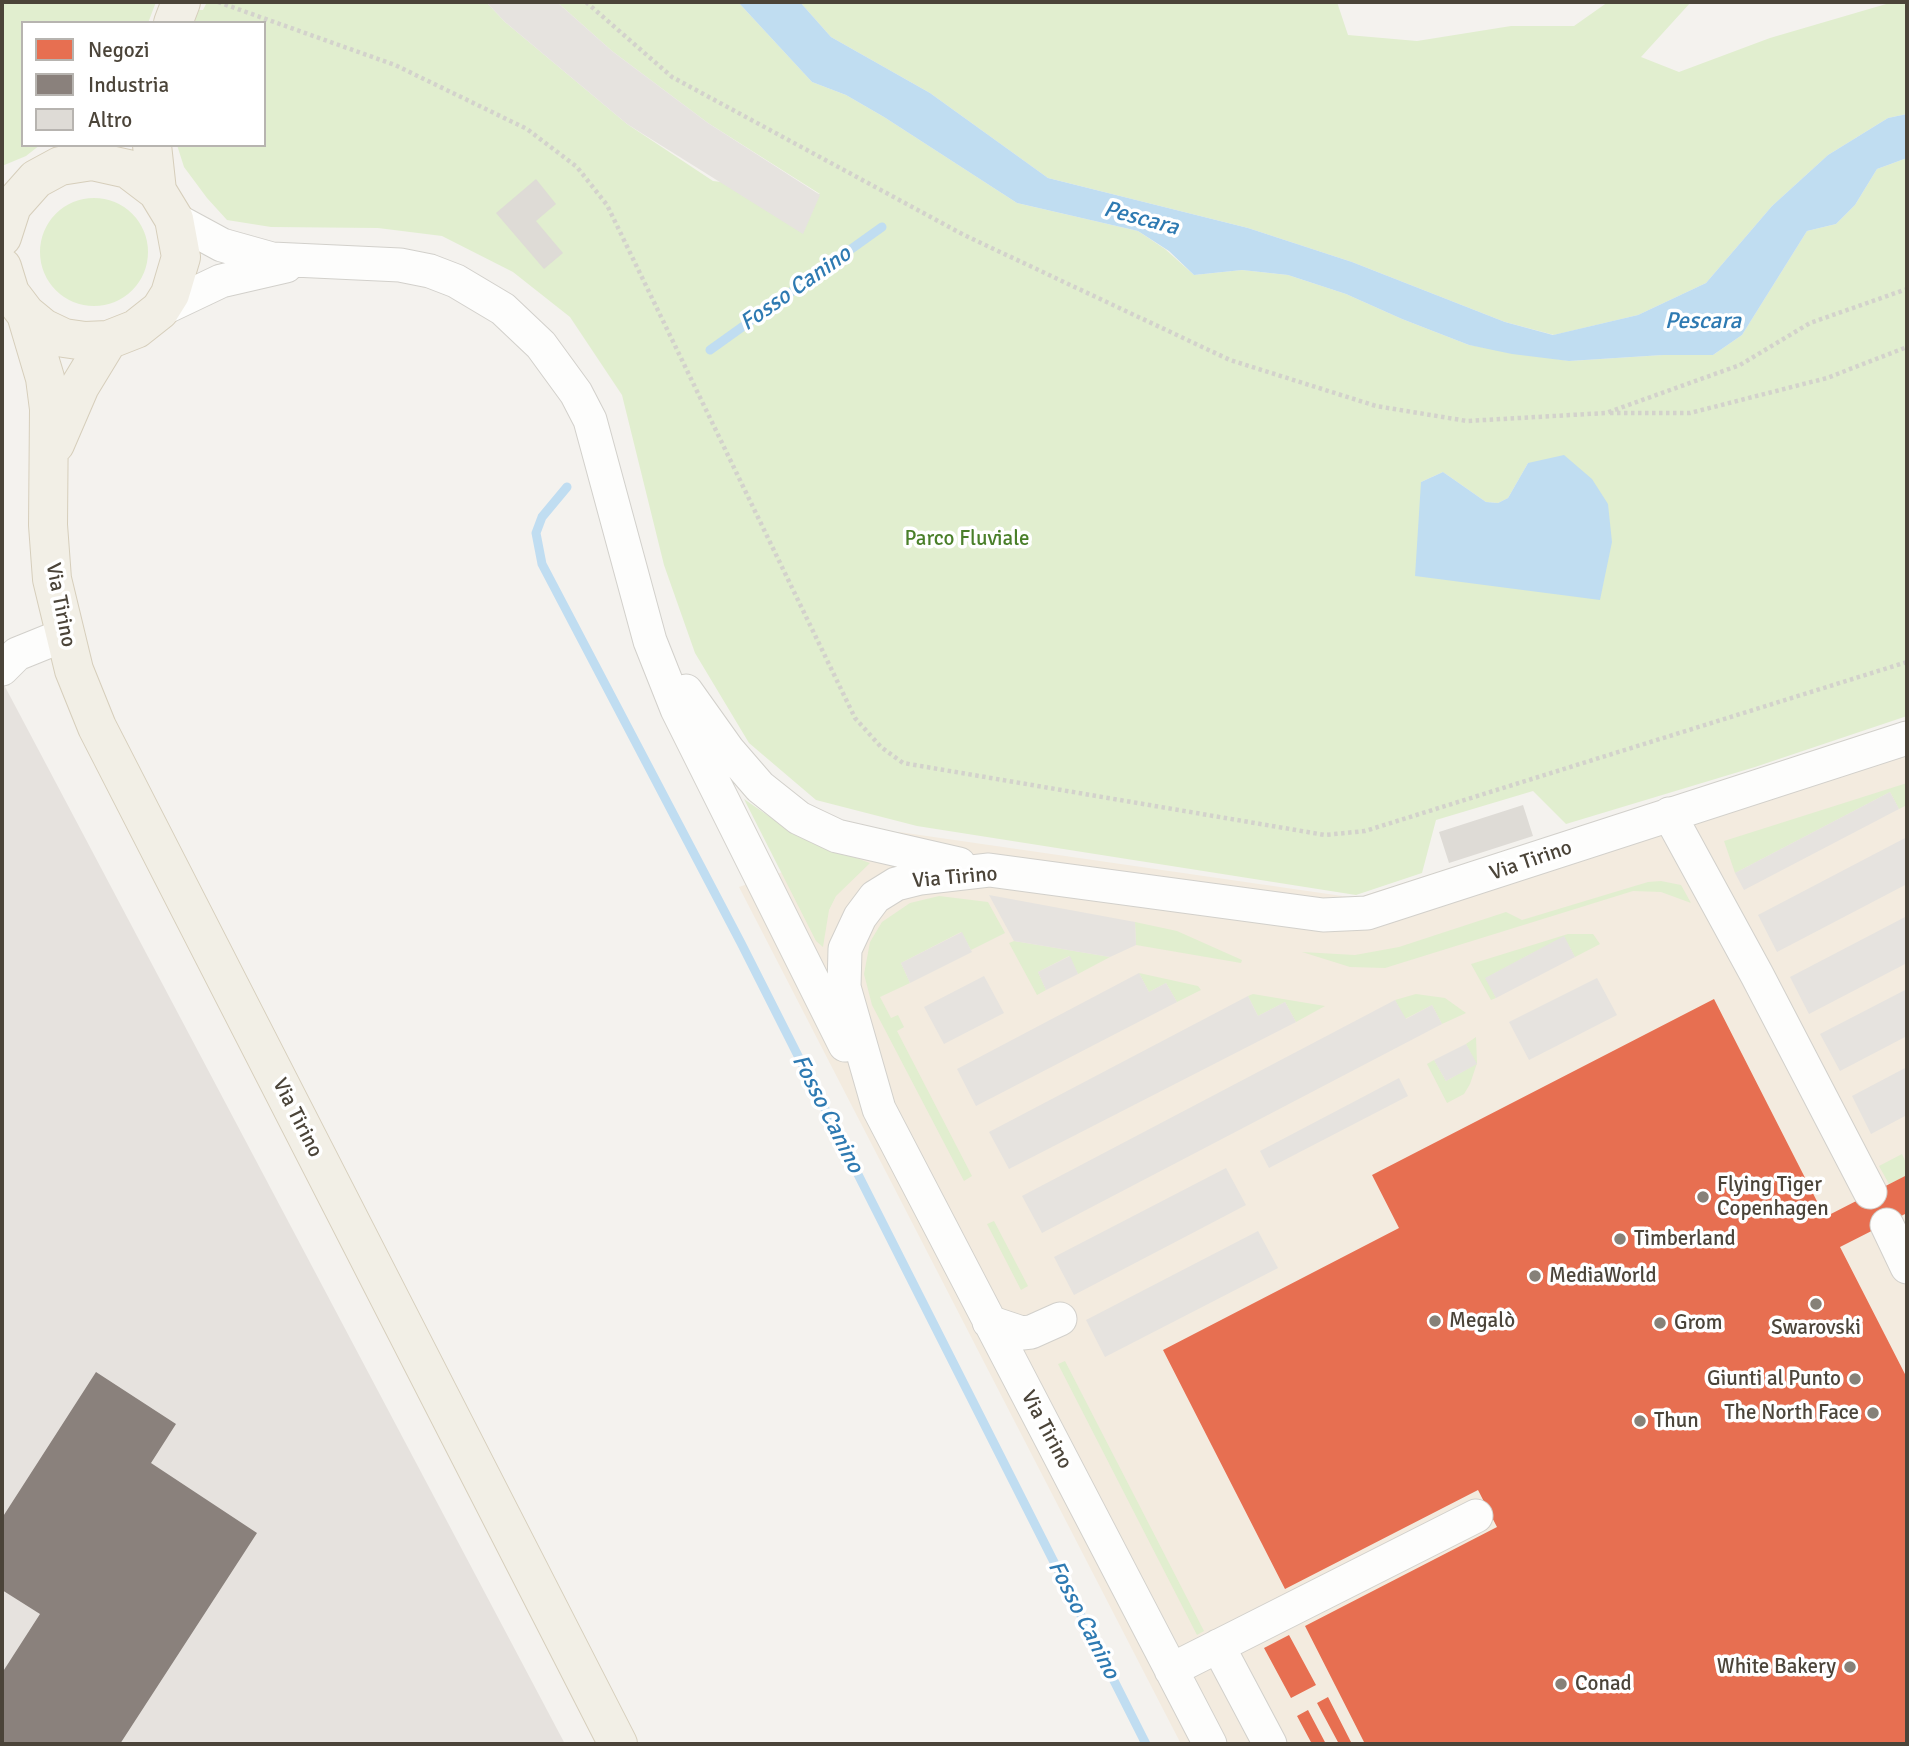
<!DOCTYPE html>
<meta charset="utf-8">
<style>
body{margin:0}
#map{position:relative;width:1909px;height:1746px;overflow:hidden;background:#f4f2ee;font-family:Signika,sans-serif}
canvas{display:block}
.frame{position:absolute;inset:0;border:4px solid #4b4439;pointer-events:none}
.legend{position:absolute;left:21px;top:21px;width:245px;height:126px;box-sizing:border-box;background:#fff;border:2px solid #b7b4b0;margin:0;padding:9px 12px;list-style:none;font-size:21px;color:#4b4439}
.legend li{display:flex;align-items:center;gap:14px;height:35px}
.legend b{width:35px;border:2px solid #b7b4b0}
</style>
<div id="map">
<canvas width="1909" height="1746"></canvas>
<div class="frame"></div>
<ul class="legend">
<li><b style="height:19px;background:#e76f51"></b>Negozi</li>
<li><b style="height:19px;background:#8a817c"></b>Industria</li>
<li><b style="height:19px;background:#dedbd6"></b>Altro</li>
</ul>
</div>
<script>
const ctx = document.querySelector('canvas').getContext('2d');
ctx.lineJoin = 'round';
function fill(path, color) { ctx.fillStyle = color; ctx.fill(path, 'evenodd'); }
const toPath = rows => new Path2D(rows.map(r => 'M' + r).join(''));
function trace(path, color, width, dash) { ctx.strokeStyle = color; ctx.lineWidth = width; ctx.lineCap = dash ? 'butt' : 'round'; ctx.setLineDash(dash || []); ctx.stroke(path); }
function label(font, color, halo, rows, align = 'center') {
  ctx.font = font + ' Signika,sans-serif'; ctx.lineWidth = 7; ctx.setLineDash([]); ctx.textBaseline = 'middle'; ctx.strokeStyle = halo; ctx.fillStyle = color; for (const [text, x, y, turn = 0] of rows) {
    ctx.save(); ctx.translate(x, y); ctx.rotate((+turn || 0) * Math.PI / 180); ctx.textAlign = isNaN(turn) ? turn : align; if (halo) ctx.strokeText(text, 0, 0); ctx.fillText(text, 0, 0); ctx.restore();
  }
}
fill(toPath([
 [1907,722,1907,1744,1181,1744,739,887,899,832,1356,898]
]), '#f3ebdf');
fill(toPath([
 [2,681,565,1744,2,1744]
]), '#e6e2de');
fill(toPath([
 [2,2,156,2,148,23,23,23,23,145,40,145,26,156,2,166],
 [207,2,486,2,505,22,627,124,713,181,820,194,708,123,612,51,557,2,738,2,812,82,846,95,884,117,1017,203,1138,231,1165,249,1194,275,1242,270,1288,275,1346,294,1402,319,1469,345,1569,361,1663,355,1713,355,1742,335,1807,231,1836,224,1855,205,1877,169,1907,158,1907,716,1755,767,1566,824,1533,791,1436,820,1422,873,1356,895,917,826,816,800,749,743,695,653,664,565,622,395,570,317,513,272,442,236,378,228,271,227,227,220,207,198,184,167,177,145,264,145,264,23,191,23,196,10,203,10],
 [1528,463,1600,599,1421,482,1443,472,1486,502,1498,503,1508,498],
 [800,2,1337,2,1348,35,1417,41,1511,26,1574,26,1608,2,1691,2,1641,57,1679,72,1770,38,1893,2,1907,2,1907,114,1888,118,1828,155,1772,206,1706,283,1638,315,1554,335,1505,322,1352,262,1248,228,1048,178,930,93,831,37],
 '40 252a54 54 0 1 1 108 0a54 54 0 1 1-108 0Z',
 [1907,783,1907,805,1899,809,1890,792,1735,873,1724,841],
 [744,799,799,837,870,863,836,896,829,910,823,947,816,941],
 [1661,881,1681,885,1691,903,1661,892,1633,891,1385,968,1350,967,1302,952,1355,955,1399,947,1506,912,1522,920,1648,882],
 [939,896,988,902,1005,933,971,950,961,932,901,963,910,983,880,997,891,1018,898,1015,904,1027,897,1031,972,1176,964,1181,872,1005,864,974,870,942,882,922,910,903],
 [1135,922,1177,931,1242,960,1241,963,1136,945],
 [1568,934,1593,934,1600,944,1575,957,1564,937,1525,957,1486,978,1496,998,1491,1000,1471,964],
 [1014,941,1110,957,1078,974,1069,956,1038,972,1046,990,1037,995,1009,943],
 [1139,973,1198,986,1201,990,1177,1002,1166,983,1149,992],
 [1253,994,1325,1006,1296,1022,1285,1002,1258,1016,1248,996],
 [1416,994,1445,998,1466,1013,1442,1024,1432,1005,1405,1019,1395,1000],
 [1476,1037,1477,1063,1470,1084,1464,1094,1447,1103,1427,1064,1434,1060,1446,1081,1476,1064,1466,1044],
 [1902,1154,1907,1165,1907,1176,1889,1184,1879,1166],
 [994,1221,1028,1286,1021,1290,987,1224],
 [1065,1361,1204,1631,1197,1635,1058,1364]
]), '#e1eecf');
fill(toPath([
 [486,2,557,2,612,51,708,123,820,195,803,234,627,124,505,22],
 [1890,792,1899,809,1744,890,1735,873],
 [1907,837,1907,884,1777,952,1758,915],
 [989,895,1135,922,1136,945,1110,957,1014,941],
 [1907,916,1907,963,1809,1014,1790,977],
 [962,932,972,952,910,983,901,963],
 [1564,936,1575,957,1496,998,1485,978],
 [1070,956,1078,974,1046,990,1038,972],
 [1139,973,1149,992,1166,983,1177,1002,976,1106,957,1069],
 [984,976,1004,1013,944,1044,924,1007],
 [1597,978,1617,1015,1529,1060,1509,1022],
 [1907,989,1907,1036,1840,1071,1820,1034],
 [1248,996,1258,1016,1285,1002,1296,1022,1009,1169,989,1132],
 [1395,1000,1406,1019,1432,1005,1442,1024,1042,1233,1022,1196],
 [1466,1044,1477,1064,1446,1081,1434,1060],
 [1907,1067,1907,1115,1871,1134,1852,1096],
 [1399,1078,1408,1096,1269,1168,1260,1151],
 [1226,1168,1246,1205,1074,1295,1054,1257],
 [1258,1231,1278,1268,1105,1357,1086,1320]
]), '#e6e3df');
fill(toPath([
 [738,2,800,2,831,37,930,93,1048,178,1248,228,1352,262,1505,322,1553,335,1638,315,1706,283,1772,206,1828,155,1888,118,1907,114,1907,158,1877,169,1855,205,1836,224,1807,231,1742,335,1713,355,1663,355,1569,361,1512,354,1469,345,1402,319,1346,294,1288,275,1242,270,1194,275,1169,251,1138,231,1017,203,884,117,846,95,812,82],
 [1564,455,1592,479,1608,504,1612,542,1600,600,1415,576,1421,482,1443,472,1486,502,1498,503,1508,498,1528,463]
]), '#c0ddf1');
fill(toPath([
 [1714,999,1825,1217,1907,1175,1907,1213,1840,1247,1907,1378,1907,1744,1365,1744,1305,1626,1497,1527,1478,1490,1285,1589,1163,1350,1399,1228,1372,1175],
 [1289,1635,1316,1685,1291,1698,1264,1648],
 [1328,1697,1352,1744,1339,1744,1317,1703],
 [1308,1710,1326,1744,1312,1744,1297,1716]
]), '#e76f51');
fill(toPath([
 [96,1372,176,1424,151,1463,257,1533,120,1744,2,1744,2,1673,40,1614,2,1590,2,1518]
]), '#8a817c');
trace(toPath([
 [710,350,882,227],
 [567,487,542,517,536,533,542,564,741,943,1146,1744]
]), '#c0ddf1', 9);
fill(toPath([
 [536,179,556,204,536,221,563,253,544,269,496,213],
 [1523,805,1533,836,1449,863,1439,832]
]), '#dedbd6');
const minor = toPath([
 [174,219,222,245,272,259,400,265,430,271,456,281,503,309,541,345,576,393,590,420,650,641,677,709,845,1045],
 [160,310,221,281,286,266],
 [2,669,17,654,64,635],
 [686,691,728,750,760,787,799,818,837,836,959,864],
 [1669,814,1757,975,1870,1192],
 [1887,1225,1907,1267],
 [989,1322,1022,1333,1031,1332,1060,1319],
 [1218,1646,1270,1744],
 [1171,1670,1476,1516],
 [1210,1744,879,1109,844,987,845,949,860,917,875,897,896,884,920,878,989,870,1323,915,1367,913,1907,738]
]);
const major = toPath([
 [173,23,181,2],
 [152,145,157,191],
 [2,237,12,206,36,179,60,166,92,161,128,169,157,191,174,219,181,257,170,294,160,310,136,329,108,340,85,341,64,338,43,328,26,314,10,293,2,267],
 [26,314,45,378,49,409,48,525,52,579,74,670,97,727,618,1744],
 [55,444,80,386,108,340]
]);
trace(minor, '#d2d0cb', 35);
trace(major, '#d6cebb', 40);
trace(toPath([
 [218,2,395,65,527,129,577,167,607,205,855,718,881,747,903,763,1325,835,1365,831,1907,662],
 [586,2,672,77,964,235,1230,360,1376,406,1467,421,1606,413,1740,365,1810,323,1907,289],
 [1610,413,1690,413,1827,378,1907,347]
]), '#d3d2cc', 4.5, [3.5, 3.5]);
trace(minor, '#fdfdfc', 33);
trace(major, '#f2efe6', 38);
for (const [x, y, r, color] of [
 [1703,1197,7,"#868178"],
 [1620,1239,7,"#868178"],
 [1535,1276,7,"#868178"],
 [1816,1304,7,"#868178"],
 [1435,1321,7,"#868178"],
 [1660,1323,7,"#868178"],
 [1855,1379,7,"#868178"],
 [1873,1413,7,"#868178"],
 [1640,1421,7,"#868178"],
 [1850,1667,7,"#868178"],
 [1561,1684,7,"#868178"]
]) { const dot = new Path2D(); dot.arc(x, y, r, 0, 2 * Math.PI); ctx.fillStyle = color; ctx.fill(dot); trace(dot, '#fff', 2.5); }
label('21px', '#4a7f2a', '#fff', [
 ["Parco Fluviale",967,539]
]);
label('21px', '#4b4439', '#fff', [
 ["Via Tirino",60,605,79],
 ["Via Tirino",1531,861,-19],
 ["Via Tirino",955,878,-5],
 ["Via Tirino",297,1118,63],
 ["Via Tirino",1046,1430,62]
]);
label('21px', '#4b4439', '#fff', [
 ["Flying Tiger",1717,1185],
 ["Copenhagen",1717,1209],
 ["Timberland",1634,1239],
 ["MediaWorld",1549,1276],
 ["Megalò",1449,1321],
 ["Grom",1674,1323],
 ["Swarovski",1816,1328,"center"],
 ["Giunti al Punto",1841,1379,"right"],
 ["The North Face",1859,1413,"right"],
 ["Thun",1654,1421],
 ["White Bakery",1836,1667,"right"],
 ["Conad",1575,1684]
], 'left');
label('italic 23px', '#2e7ab2', '#fff', [
 ["Pescara",1141,219,15],
 ["Fosso Canino",796,289,-35],
 ["Pescara",1703,322],
 ["Fosso Canino",827,1114,63],
 ["Fosso Canino",1083,1620,63]
]);
</script>
